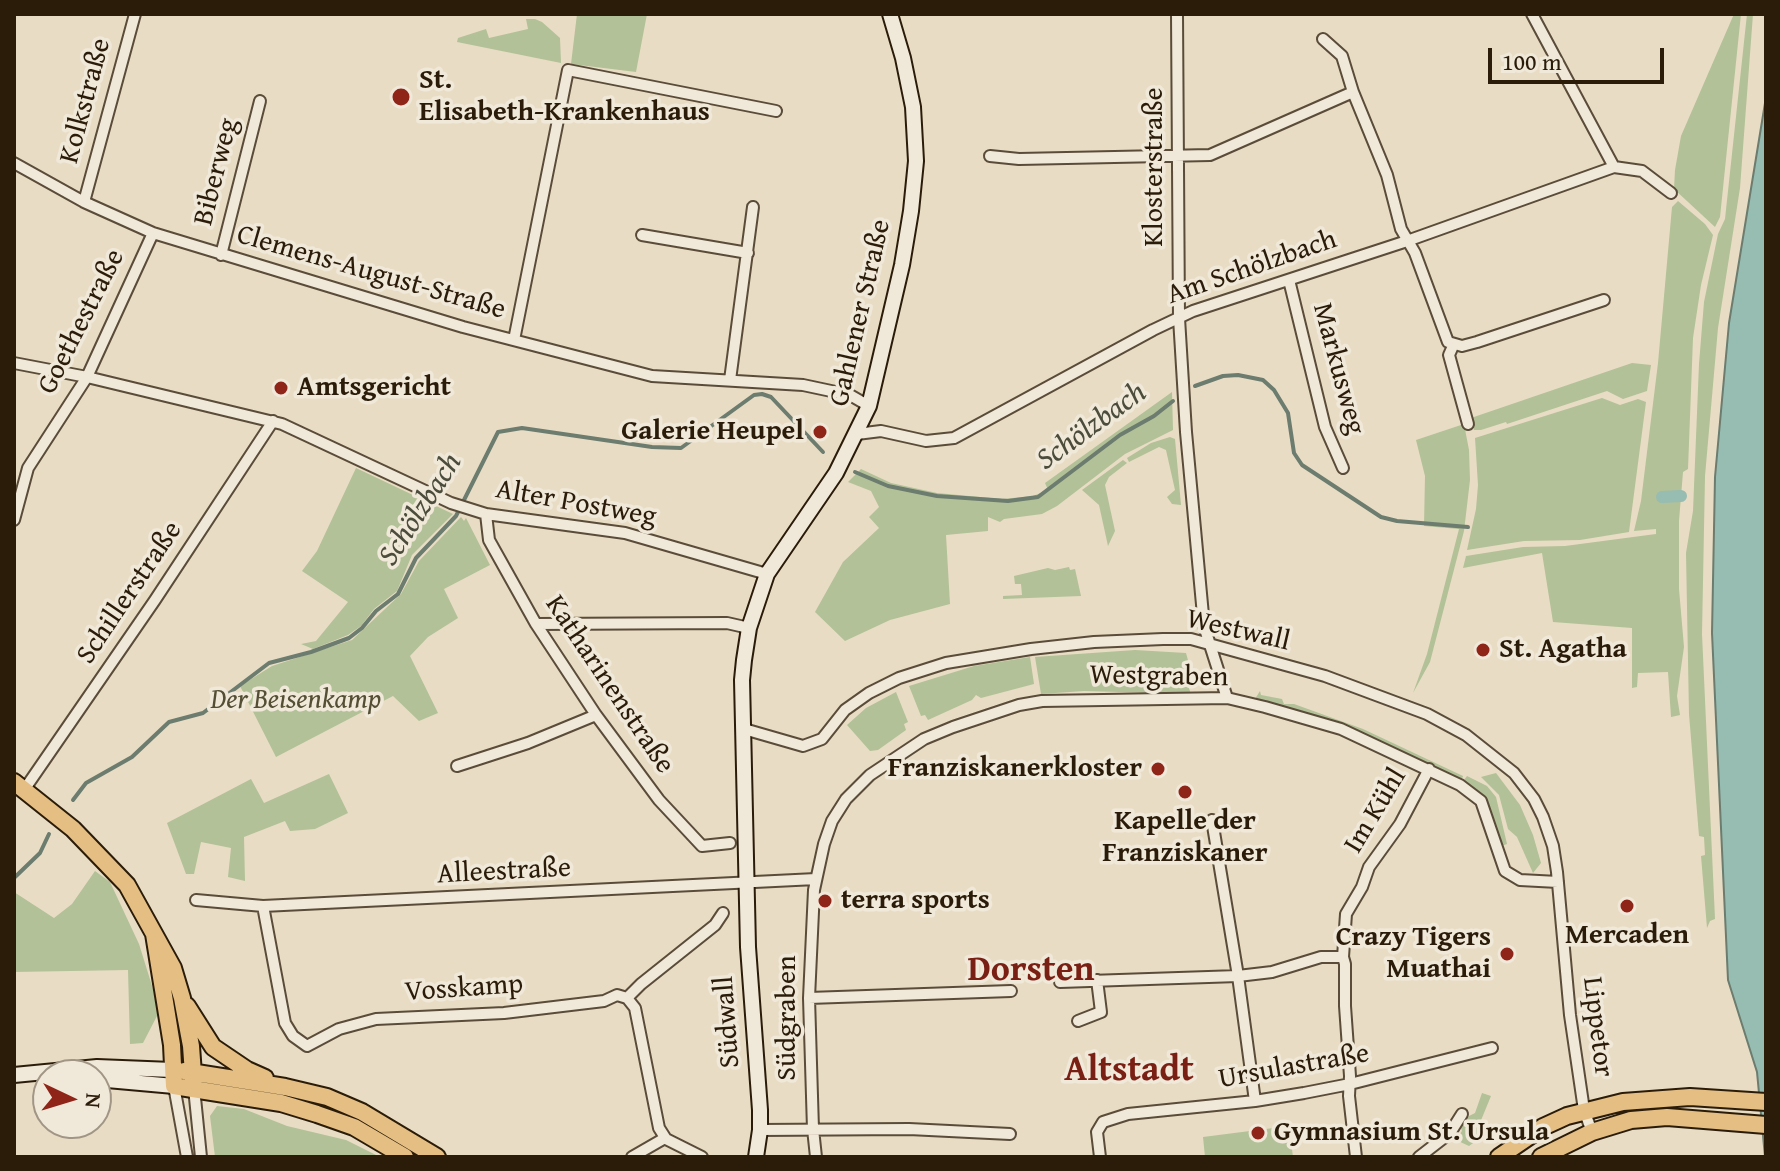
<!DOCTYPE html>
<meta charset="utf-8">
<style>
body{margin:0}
#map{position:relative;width:1780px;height:1171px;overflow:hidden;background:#e8dcc4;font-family:"Gentium Book Plus",serif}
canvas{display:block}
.frame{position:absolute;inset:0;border:16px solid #2b1c09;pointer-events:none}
.north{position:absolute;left:32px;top:1059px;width:80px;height:80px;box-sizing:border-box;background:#f0e8d9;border:2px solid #a19686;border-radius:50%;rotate:94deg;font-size:22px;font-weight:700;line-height:32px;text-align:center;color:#2b1c09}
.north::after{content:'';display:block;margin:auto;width:28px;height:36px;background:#8f2418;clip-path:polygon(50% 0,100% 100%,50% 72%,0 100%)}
.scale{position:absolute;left:1488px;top:48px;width:176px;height:36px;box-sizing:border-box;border:4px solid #2b1c09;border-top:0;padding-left:10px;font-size:24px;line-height:28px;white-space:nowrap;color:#2b1c09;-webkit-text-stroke:6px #f0e8d9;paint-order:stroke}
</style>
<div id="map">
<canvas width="1780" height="1171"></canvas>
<div class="frame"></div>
<div class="north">N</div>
<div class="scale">100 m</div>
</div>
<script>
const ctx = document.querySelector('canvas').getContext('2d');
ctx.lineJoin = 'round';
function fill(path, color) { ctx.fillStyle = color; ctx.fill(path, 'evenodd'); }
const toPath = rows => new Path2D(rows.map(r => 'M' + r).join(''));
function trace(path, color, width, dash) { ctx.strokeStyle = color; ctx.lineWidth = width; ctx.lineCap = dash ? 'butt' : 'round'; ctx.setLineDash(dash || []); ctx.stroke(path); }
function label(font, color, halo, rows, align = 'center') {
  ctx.font = font + ' "Gentium Book Plus",serif'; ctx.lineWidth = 7; ctx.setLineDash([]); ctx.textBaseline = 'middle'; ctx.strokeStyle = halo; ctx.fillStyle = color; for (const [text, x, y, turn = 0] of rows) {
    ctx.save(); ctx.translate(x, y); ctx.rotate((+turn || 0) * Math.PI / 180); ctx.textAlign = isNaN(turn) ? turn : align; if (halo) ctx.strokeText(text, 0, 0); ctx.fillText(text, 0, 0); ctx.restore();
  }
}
fill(toPath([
 [577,14,647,14,636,72,571,64],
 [1734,14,1741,14,1720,217,1715,227,1674,189,1675,170,1681,136],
 [1747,14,1753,14,1740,188,1718,328,1705,476,1702,634,1715,919,1710,921,1707,928,1701,856,1705,855,1704,837,1699,836,1689,714,1686,553,1693,511,1699,364,1704,302,1718,234,1725,219],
 [526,19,535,19,542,22,560,38,561,63,457,42,458,38,486,29,489,38,528,29],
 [1678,201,1705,224,1713,235,1701,285,1693,338,1688,469,1683,472,1679,521,1679,589,1684,647,1677,696,1680,715,1671,717,1668,672,1638,673,1637,687,1632,688,1632,628,1553,622,1542,553,1463,568,1466,556,1523,547,1565,546,1656,534,1656,529,1634,531,1641,501,1658,363,1672,207],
 [1632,363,1651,365,1647,391,1623,399,1607,391,1507,424,1506,422,1481,430,1474,430,1471,418],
 [1172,392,1173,430,1125,454,1057,506,1042,514,1004,519,1000,522,988,517,988,531,946,535,950,604,890,620,845,641,815,612,843,562,879,528,869,517,879,507,871,491,848,482,861,469,891,483,937,493,1002,499,1033,496,1048,490,1045,483],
 [1602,398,1620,405,1638,399,1646,402,1629,532,1580,540,1524,541,1467,550,1476,509,1478,485,1475,438],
 [1464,424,1469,450,1470,480,1464,531,1430,662,1413,693,1427,654,1459,529,1424,526,1425,476,1416,440],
 [1170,437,1175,439,1181,505,1172,504,1167,497,1175,490,1166,450,1159,447,1129,462,1127,458,1151,443],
 [1123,460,1127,463,1109,477,1105,485,1115,531,1108,546,1099,505,1082,490],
 [356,468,453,514,412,555,397,591,374,609,361,626,348,635,313,649,301,644,316,641,348,602,302,571,317,551],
 [461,517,464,521,466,518,490,565,444,589,458,618,428,637,410,656,438,713,419,721,393,696,276,757,240,686,272,666,352,640,401,594,419,561],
 [1069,567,1070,570,1075,569,1081,596,1003,599,1003,596,1022,595,1021,584,1015,584,1014,576,1048,568,1055,570],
 [1135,650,1186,653,1192,675,1186,680,1191,694,1084,691,1041,694,1035,657],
 [1030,657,1034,684,981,698,976,695,972,700,928,720,925,715,921,716,909,686,974,666],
 [1260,691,1261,695,1282,699,1284,704,1294,704,1363,729,1463,776,1462,779,1403,752,1255,699],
 [896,692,908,722,904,724,906,730,878,750,870,751,847,725,866,708],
 [1496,773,1520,805,1533,835,1541,863,1533,873,1517,837,1508,829,1499,795,1481,777],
 [329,774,348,813,315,829,290,831,285,821,244,837,245,881,228,877,231,848,201,842,194,874,186,874,167,823,251,779,264,803],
 [1467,776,1487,786,1496,797,1507,844,1501,846,1486,802,1474,788,1464,780],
 [95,871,110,882,139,944,153,989,158,1014,143,1043,130,1044,128,970,14,972,14,892,54,918,72,904],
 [1482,1093,1491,1096,1477,1130,1486,1134,1469,1146,1456,1140,1462,1131,1460,1125,1465,1118,1475,1113],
 [217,1106,244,1109,287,1126,346,1140,380,1157,215,1157,210,1116],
 [1289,1126,1293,1157,1205,1157,1203,1137]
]), '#b2c197');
const water = toPath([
 [1766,97,1766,1157,1765,1157,1757,1072,1728,980,1712,633,1715,477,1729,323,1766,97]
]);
fill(water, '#97bcb1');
trace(water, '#6c7c6e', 2);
trace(toPath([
 [1195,386,1223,376,1238,375,1263,380,1274,390,1288,413,1294,453,1302,465,1381,517,1397,521,1468,527],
 [855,472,888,486,937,496,1008,501,1038,497,1120,435,1154,416,1173,401],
 [73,800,86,783,132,757,169,722,203,713,269,663,311,652,349,638,362,628,376,611,398,594,416,558,456,516,498,432,522,428,652,447,681,448,754,395,762,394,771,397,823,452],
 [14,878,40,853,49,834]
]), '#6c7c6e', 4);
trace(toPath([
 [1662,497,1681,496]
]), '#97bcb1', 12);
const street = toPath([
 [1177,14,1179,318,1186,432,1204,626,1227,698],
 [1532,14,1614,167],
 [1323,39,1342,56,1353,92],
 [990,156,1019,159,1210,155,1353,92,1387,175,1401,229,1415,253,1448,342,1462,346,1477,342,1604,300],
 [14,163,84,202,153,233,463,327,652,376,803,385,850,395,869,406],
 [84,202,135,14],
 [642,235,748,253],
 [221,255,260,101],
 [1289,280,1325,427,1343,468],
 [514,340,568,70,776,111],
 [1453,346,1449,355,1468,424],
 [14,363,87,377,282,424,451,503,486,514,625,533,767,574],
 [730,380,753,207],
 [857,434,881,431,926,441,954,438,1153,330,1193,311,1407,241,1614,167,1642,171,1671,193],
 [486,514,489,540,536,624,596,715,659,800,702,846,730,843],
 [14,520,28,468,87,377,153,233],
 [536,624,727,623,749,628],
 [744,729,803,746,822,739,845,710,869,693,899,678,946,663,1031,649,1094,642,1163,639,1191,639,1325,676,1427,714,1466,735,1514,773,1534,799,1543,817,1553,846,1557,872,1570,1015,1584,1110,1592,1132],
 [457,766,528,743,596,715],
 [24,790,155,600,273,421],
 [1212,820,1238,976,1255,1101],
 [196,900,263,906,816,879],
 [263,906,285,1023,293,1036,307,1046,339,1029,376,1019,504,1013,604,1001,617,995,627,998,635,1008,659,1128,666,1139,702,1157],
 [1060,982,1238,976,1272,972,1321,957,1343,957],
 [627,998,641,984,715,925,723,913],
 [809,998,1011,991],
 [1078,1021,1101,1012,1097,980],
 [174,1086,187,1157],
 [194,1088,201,1157],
 [760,1130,909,1129,1010,1134],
 [632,1157,665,1138],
 [816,1157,813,1129,809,998,814,890,824,844,832,821,846,799,870,775,924,739,953,727,1019,705,1042,701,1227,698,1265,707,1341,729,1460,785,1481,801,1505,871,1520,880,1558,882],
 [1100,1157,1097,1132,1103,1122,1128,1114,1255,1101,1304,1093,1350,1084,1492,1048],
 [1356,1157,1349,1096,1350,1076,1345,1006,1345,964,1343,957,1346,914,1362,887,1369,867,1400,824,1429,769],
 [1419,1157,1450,1133,1462,1114]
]);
const secondary = toPath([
 [14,1075,97,1067,172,1070],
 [96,1079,174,1086],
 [756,1157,760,1130,760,1110,748,947,742,680,744,660,749,628,767,574,836,473,869,406,902,265,911,211,916,161,913,107,903,58,890,14]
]);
const primary = toPath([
 [14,782,73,829,127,885,173,968,182,998,191,1046,194,1088],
 [154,934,172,1045,174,1086,281,1103,317,1114,354,1127,405,1157],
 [187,1006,213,1047,247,1070,265,1078],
 [184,1071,285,1087,327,1097,362,1112,437,1157],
 [1499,1157,1543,1127,1567,1116,1623,1102,1690,1097,1766,1102],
 [1541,1157,1592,1132,1631,1120,1667,1117,1766,1125]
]);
trace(street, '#5a4c38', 14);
trace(secondary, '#2b1c09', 18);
trace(primary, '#2b1c09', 20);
trace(street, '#f0e8d9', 10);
trace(secondary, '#f0e8d9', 14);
trace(primary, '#e4be82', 16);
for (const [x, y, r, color] of [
 [401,97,10,"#8f2418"],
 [281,388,8,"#8f2418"],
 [820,432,8,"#8f2418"],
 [1483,650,8,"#8f2418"],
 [1158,769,8,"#8f2418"],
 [1185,792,8,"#8f2418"],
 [825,901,8,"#8f2418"],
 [1627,906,8,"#8f2418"],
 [1507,954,8,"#8f2418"],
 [1258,1133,8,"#8f2418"]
]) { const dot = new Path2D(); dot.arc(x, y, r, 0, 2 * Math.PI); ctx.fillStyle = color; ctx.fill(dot); trace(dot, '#f0e8d9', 3); }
label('bold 28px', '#2b1c09', '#f0e8d9', [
 ["St.",419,81],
 ["Elisabeth-Krankenhaus",419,113],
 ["Amtsgericht",297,388],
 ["Galerie Heupel",804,432,"right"],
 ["St. Agatha",1499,650],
 ["Franziskanerkloster",1142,769,"right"],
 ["Kapelle der",1185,822,"center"],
 ["Franziskaner",1185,854,"center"],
 ["terra sports",841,901],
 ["Mercaden",1627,936,"center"],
 ["Crazy Tigers",1491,938,"right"],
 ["Muathai",1491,970,"right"],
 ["Gymnasium St. Ursula",1274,1133]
], 'left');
label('28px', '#2b1c09', '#f0e8d9', [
 ["Kolkstraße",86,101,-75],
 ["Klosterstraße",1155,167,-90],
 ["Biberweg",217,172,-76],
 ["Am Schölzbach",1252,268,-19],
 ["Clemens-August-Straße",371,273,16],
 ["Gahlener Straße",861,313,-77],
 ["Goethestraße",82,322,-63],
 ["Markusweg",1338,369,75],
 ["Alter Postweg",576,504,10],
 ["Schillerstraße",130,593,-56],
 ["Westwall",1238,631,13],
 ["Westgraben",1159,677,1],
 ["Katharinenstraße",609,685,56],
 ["Im Kühl",1376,811,-59],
 ["Alleestraße",504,872,-3],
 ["Vosskamp",464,989,-4],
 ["Südgraben",788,1018,-90],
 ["Südwall",728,1022,-94],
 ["Lippetor",1597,1027,83],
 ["Ursulastraße",1294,1067,-10]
]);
label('italic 28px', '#544e34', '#f0e8d9', [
 ["Der Beisenkamp",296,701]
]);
label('italic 30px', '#4b4c3b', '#f0e8d9', [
 ["Schölzbach",1092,427,-36],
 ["Schölzbach",421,510,-57]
]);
label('bold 36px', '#7a1f14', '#f0e8d9', [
 ["Dorsten",1031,971],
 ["Altstadt",1129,1071]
]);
</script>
